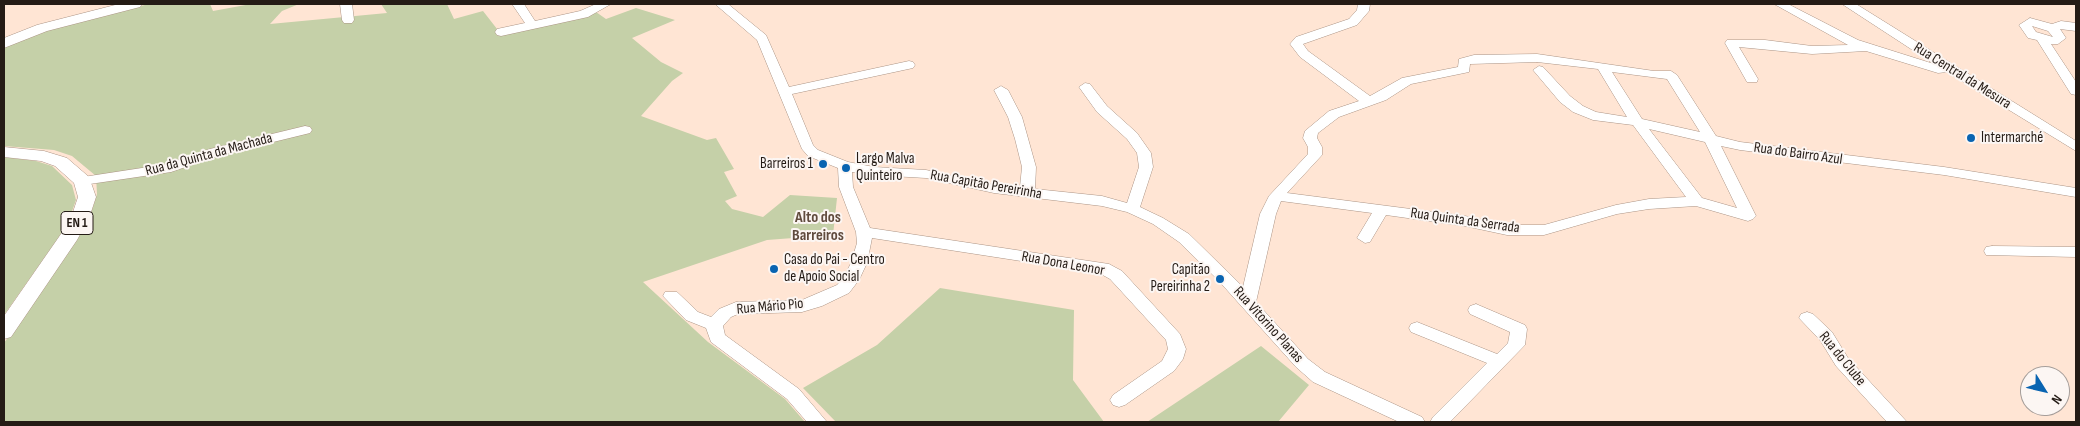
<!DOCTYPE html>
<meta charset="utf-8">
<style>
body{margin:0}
#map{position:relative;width:2080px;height:426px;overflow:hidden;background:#ffe5d4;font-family:"Sofia Sans Condensed",sans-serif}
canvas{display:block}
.frame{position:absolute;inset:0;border:5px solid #241b15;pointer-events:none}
.north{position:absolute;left:2020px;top:366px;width:50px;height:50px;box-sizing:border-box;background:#fcf6f3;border:1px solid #a69e9a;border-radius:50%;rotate:126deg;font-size:14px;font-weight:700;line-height:20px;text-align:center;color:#241b15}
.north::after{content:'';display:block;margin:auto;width:18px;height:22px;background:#0964b1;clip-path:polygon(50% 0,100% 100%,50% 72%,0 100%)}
</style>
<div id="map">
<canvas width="2080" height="426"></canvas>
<div class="frame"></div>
<div class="north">N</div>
</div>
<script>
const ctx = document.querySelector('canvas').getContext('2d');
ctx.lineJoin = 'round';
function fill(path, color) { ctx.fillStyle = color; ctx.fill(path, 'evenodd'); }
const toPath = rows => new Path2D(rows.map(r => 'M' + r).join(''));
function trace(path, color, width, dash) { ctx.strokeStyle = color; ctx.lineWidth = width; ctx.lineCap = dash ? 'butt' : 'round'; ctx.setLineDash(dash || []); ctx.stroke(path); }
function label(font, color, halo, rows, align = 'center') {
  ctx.font = font + ' "Sofia Sans Condensed",sans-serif'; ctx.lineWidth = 4; ctx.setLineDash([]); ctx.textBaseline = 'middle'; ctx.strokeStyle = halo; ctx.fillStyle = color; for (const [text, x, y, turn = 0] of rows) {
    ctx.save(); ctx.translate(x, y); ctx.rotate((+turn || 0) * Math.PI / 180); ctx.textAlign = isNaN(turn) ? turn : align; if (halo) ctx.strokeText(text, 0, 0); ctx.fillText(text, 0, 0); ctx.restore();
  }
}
fill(toPath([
 [149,4,210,4,213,11,251,4,299,4,282,11,270,24,387,13,381,4,447,4,454,19,483,11,501,34,596,12,606,19,636,8,675,20,632,38,661,62,683,73,672,81,641,116,707,140,716,138,734,169,724,172,737,196,725,201,732,209,763,217,790,195,837,198,833,235,767,240,643,282,708,342,785,399,805,422,4,422,4,343,80,234,90,216,97,194,96,176,72,156,54,150,4,146,4,46,43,30],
 [4,157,36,161,52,166,72,185,76,200,69,220,59,237,4,315],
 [940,288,1074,310,1073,380,1104,422,836,422,803,388,877,345],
 [1261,346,1309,385,1278,422,1147,422]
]), '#c5d0a8');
const minor = toPath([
 [340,4,352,4,354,20,352,23,344,23,342,20,340,4],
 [512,4,524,4,535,21,580,11,596,4,611,4,588,17,501,36,497,35,495,32,497,29,525,23,512,4],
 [715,4,728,4,766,35,789,87,909,61,913,62,915,65,913,68,792,94,813,145,818,150,848,162,874,167,926,170,994,185,1020,187,1022,167,1015,139,1008,117,994,90,1001,86,1008,90,1022,117,1036,167,1035,189,1102,196,1127,203,1139,167,1137,153,1127,139,1097,112,1079,87,1085,83,1090,84,1107,106,1137,133,1151,153,1153,167,1140,207,1163,218,1189,234,1243,287,1260,214,1269,196,1308,154,1308,147,1303,138,1305,131,1329,111,1359,101,1300,57,1290,44,1296,37,1349,19,1357,10,1358,4,1370,4,1369,11,1357,25,1303,44,1308,51,1370,96,1402,78,1458,67,1459,59,1474,55,1537,54,1654,71,1671,71,1677,75,1716,136,1740,142,1944,167,2076,188,2076,197,1944,175,1740,150,1721,146,1756,216,1753,219,1748,221,1696,206,1649,209,1617,214,1544,235,1507,235,1465,226,1386,215,1370,242,1365,243,1357,238,1372,213,1281,201,1276,214,1256,302,1308,359,1325,372,1422,417,1425,422,1399,422,1313,382,1296,367,1218,280,1179,242,1153,224,1127,212,1102,206,994,193,926,178,874,175,852,172,853,187,870,228,1109,264,1122,271,1180,334,1186,349,1183,359,1174,371,1125,405,1119,407,1113,405,1110,400,1113,395,1162,361,1168,349,1166,340,1110,279,1099,273,872,238,867,263,859,280,849,293,822,306,802,312,738,314,731,317,723,326,725,335,799,389,827,422,807,422,787,399,711,342,706,328,686,320,663,296,665,292,677,292,698,312,711,317,719,309,736,302,802,300,837,285,844,277,851,263,857,243,856,232,839,187,838,168,808,156,802,149,757,40,715,4],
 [1537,62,1598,69,1627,117,1596,112,1583,106,1570,96,1543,67,1539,66,1533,70,1560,102,1573,112,1593,120,1633,125,1686,197,1649,199,1616,205,1544,225,1507,225,1465,216,1287,193,1322,155,1322,147,1317,138,1318,133,1339,117,1386,100,1411,84,1469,72,1470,64,1537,62],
 [1612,72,1667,79,1700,132,1642,119,1612,72],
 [1649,129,1705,142,1737,208,1702,198,1649,129],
 [1774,4,1788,4,1858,40,1934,64,1842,4,1856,4,2076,141,2076,151,1947,72,1938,73,1866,51,1812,54,1739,47,1758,79,1757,82,1747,82,1725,43,1727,40,1765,40,1812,46,1848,45,1774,4],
 [2030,18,2052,24,2061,21,2076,23,2076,31,2060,29,2066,38,2058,44,2051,44,2076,82,2076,95,2071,94,2037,40,2028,38,2019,25,2030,18],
 [2032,26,2048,31,2053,37,2036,32,2032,26],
 [305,126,310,127,312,130,310,133,220,155,171,172,83,185,76,181,83,177,168,164,210,149,305,126],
 [1992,246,2076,247,2076,257,1986,255,1984,251,1986,247,1992,246],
 [1476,304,1525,325,1527,329,1525,345,1450,422,1430,422,1433,417,1487,363,1411,332,1409,328,1411,324,1417,322,1497,354,1508,343,1510,332,1470,314,1468,310,1470,306,1476,304],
 [1807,312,1813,314,1832,332,1848,358,1907,422,1887,422,1836,366,1820,340,1799,318,1801,314,1807,312]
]);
const major = toPath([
 [119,4,142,4,140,7,47,31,4,48,4,38,37,25,119,4],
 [4,147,44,151,67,158,89,177,96,197,89,218,77,240,11,337,4,339,4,316,61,234,71,218,78,197,74,183,55,166,41,161,4,157,4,147]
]);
trace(minor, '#ac9485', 1);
trace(major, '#ac9485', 1);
fill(minor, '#fff');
fill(major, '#fff');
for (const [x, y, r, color] of [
 [1971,138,5,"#0964b1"],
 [823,164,5,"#0964b1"],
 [846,168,5,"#0964b1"],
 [774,269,5,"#0964b1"],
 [1220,279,5,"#0964b1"]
]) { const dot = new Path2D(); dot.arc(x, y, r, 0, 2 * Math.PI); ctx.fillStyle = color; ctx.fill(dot); trace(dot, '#fcf6f3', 2); }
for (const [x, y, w] of [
 [77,223,32]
]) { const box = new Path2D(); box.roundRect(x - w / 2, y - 11.5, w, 23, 4); ctx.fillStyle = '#fcf6f3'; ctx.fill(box); trace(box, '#241b15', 1); }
label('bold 14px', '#241b15', null, [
 ["EN 1",77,223]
]);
label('15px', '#241b15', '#fcf6f3', [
 ["Rua Central da Mesura",1962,76,32],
 ["Rua do Bairro Azul",1798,154,8],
 ["Rua da Quinta da Machada",209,155,-15],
 ["Rua Capitão Pereirinha",986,185,10],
 ["Rua Quinta da Serrada",1465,221,8],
 ["Rua Dona Leonor",1063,264,10],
 ["Rua Mário Pio",770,307,-5],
 ["Rua Vitorino Planas",1268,325,48],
 ["Rua do Clube",1842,359,51]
]);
label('15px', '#241b15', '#fcf6f3', [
 ["Intermarché",1981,138],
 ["Largo Malva",856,159],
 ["Quinteiro",856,176],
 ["Barreiros 1",813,164,"right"],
 ["Casa do Pai - Centro",784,260],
 ["de Apoio Social",784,277],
 ["Capitão",1210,270,"right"],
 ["Pereirinha 2",1210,287,"right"]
], 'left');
label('bold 16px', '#604b3d', '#fcf6f3', [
 ["Alto dos",818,218],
 ["Barreiros",818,236]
]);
</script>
